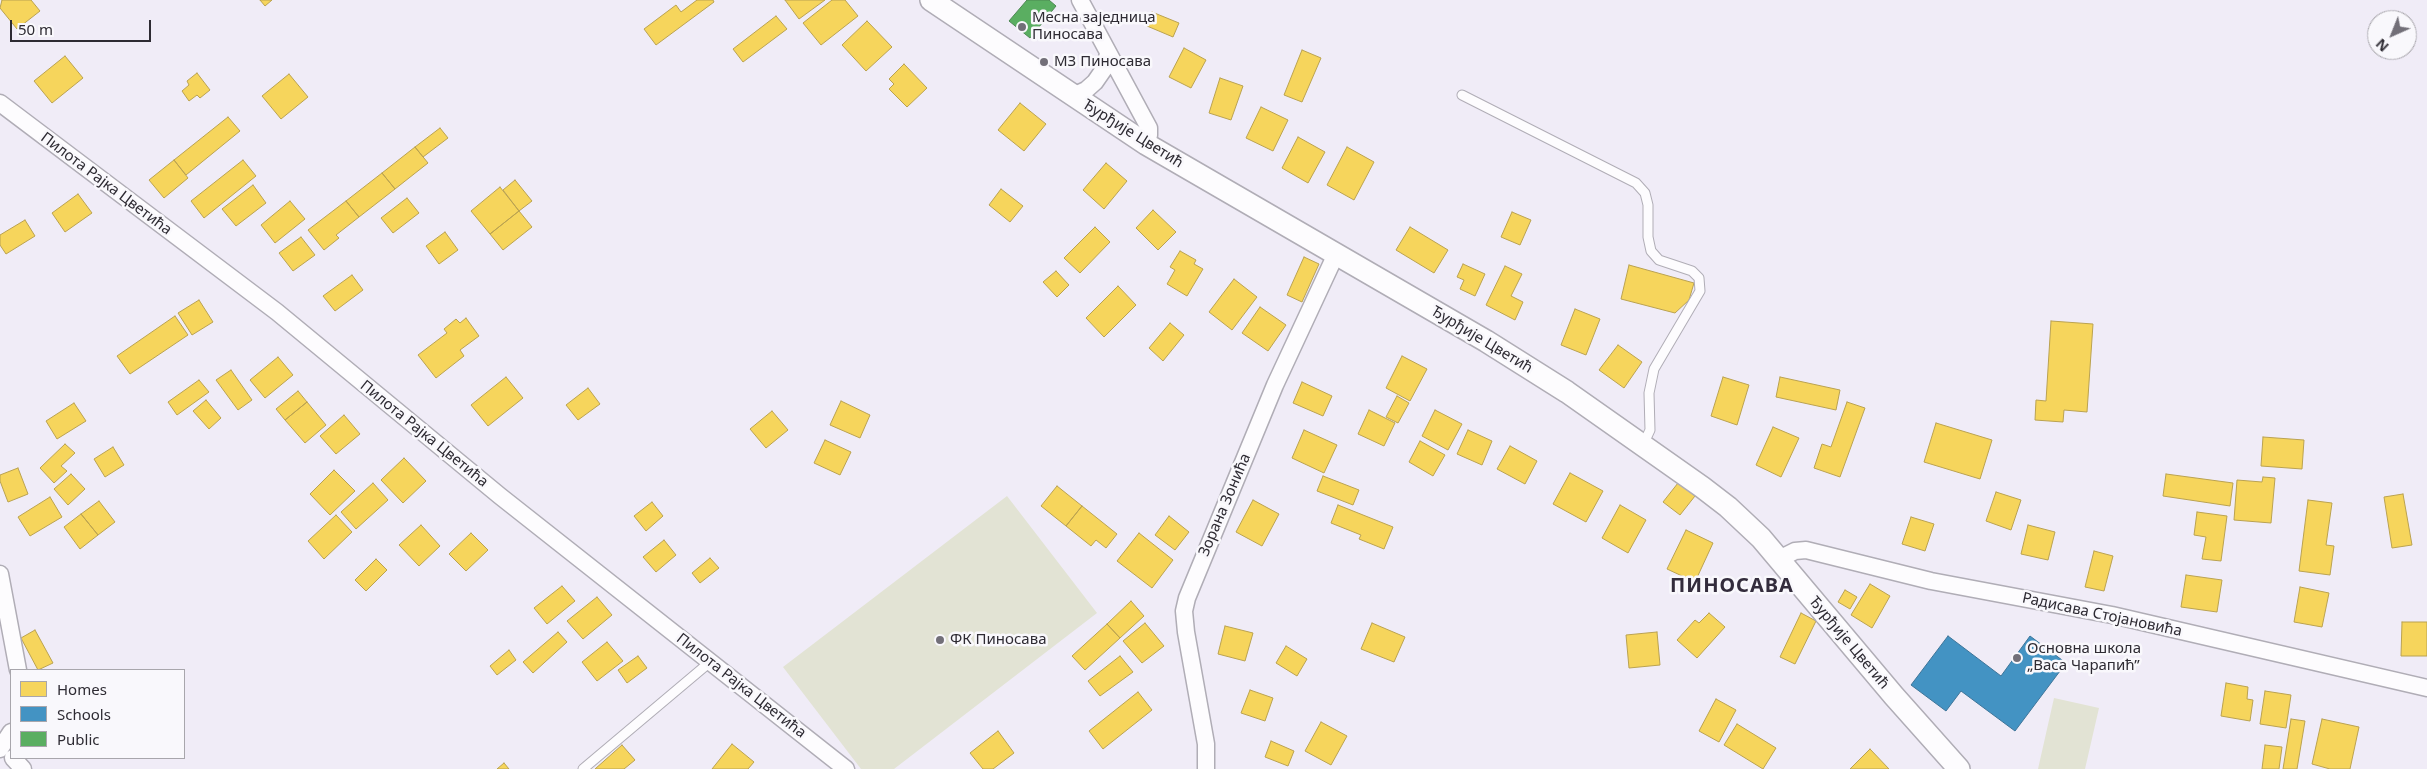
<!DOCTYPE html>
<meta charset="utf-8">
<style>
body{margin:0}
#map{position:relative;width:2427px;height:769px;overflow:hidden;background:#f0ecf7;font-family:"Noto Sans",sans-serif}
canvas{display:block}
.legend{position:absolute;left:10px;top:669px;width:175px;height:90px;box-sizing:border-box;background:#f9f8fc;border:1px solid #a8a6ac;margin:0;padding:6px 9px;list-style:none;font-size:15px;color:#2e2b33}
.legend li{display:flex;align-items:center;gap:10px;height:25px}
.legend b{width:25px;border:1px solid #a8a6ac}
.north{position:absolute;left:2367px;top:10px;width:50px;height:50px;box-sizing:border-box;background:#f9f8fc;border:1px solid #a8a6ac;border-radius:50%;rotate:224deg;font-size:14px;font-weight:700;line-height:20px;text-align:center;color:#2e2b33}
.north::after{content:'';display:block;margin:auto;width:18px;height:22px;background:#726f78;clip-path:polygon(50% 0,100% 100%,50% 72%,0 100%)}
.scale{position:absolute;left:10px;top:20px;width:141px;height:22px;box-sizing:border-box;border:2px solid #2e2b33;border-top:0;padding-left:6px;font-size:15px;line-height:18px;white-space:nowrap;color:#2e2b33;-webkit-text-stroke:4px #f9f8fc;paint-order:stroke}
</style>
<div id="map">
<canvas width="2427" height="769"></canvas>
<ul class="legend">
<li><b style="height:14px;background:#f6d55c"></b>Homes</li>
<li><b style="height:14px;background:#4393c3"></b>Schools</li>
<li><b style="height:14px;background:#5aae61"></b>Public</li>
</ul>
<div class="north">N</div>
<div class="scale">50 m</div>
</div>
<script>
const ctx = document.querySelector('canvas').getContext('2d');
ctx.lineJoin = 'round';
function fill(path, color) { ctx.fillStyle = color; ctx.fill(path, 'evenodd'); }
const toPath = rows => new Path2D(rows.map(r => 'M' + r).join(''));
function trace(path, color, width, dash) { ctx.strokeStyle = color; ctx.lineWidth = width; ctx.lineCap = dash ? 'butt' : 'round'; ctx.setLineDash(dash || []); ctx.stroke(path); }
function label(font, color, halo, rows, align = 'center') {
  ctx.font = font + ' "Noto Sans",sans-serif'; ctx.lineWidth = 5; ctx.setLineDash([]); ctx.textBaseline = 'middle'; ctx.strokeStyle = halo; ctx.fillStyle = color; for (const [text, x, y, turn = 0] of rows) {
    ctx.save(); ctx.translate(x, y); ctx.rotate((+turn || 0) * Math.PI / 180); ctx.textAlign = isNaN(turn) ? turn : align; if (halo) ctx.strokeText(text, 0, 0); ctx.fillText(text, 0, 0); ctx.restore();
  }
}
fill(toPath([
 [1007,496,1097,613,894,769,861,769,783,667],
 [2054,698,2099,708,2085,769,2038,769]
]), '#e2e3d4');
const homes = toPath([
 [2,0,31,0,40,11,17,29,0,8,2,0],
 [260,0,272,0,265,6,260,0],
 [697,0,713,0,714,2,656,45,644,29,676,5,681,12,697,0],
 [785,0,825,0,799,19,785,0],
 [832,0,845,0,858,16,821,45,803,23,832,0],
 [1152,12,1179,23,1173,37,1147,26,1152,12],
 [776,16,787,29,743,62,733,49,776,16],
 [867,21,892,47,866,71,842,45,867,21],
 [1184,48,1206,60,1191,88,1169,77,1184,48],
 [1302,50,1321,58,1302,102,1284,95,1302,50],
 [65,56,83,78,52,103,34,81,65,56],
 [904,64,927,88,907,107,889,89,894,84,889,79,904,64],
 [197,73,210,90,200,98,197,95,189,101,182,91,189,85,187,81,197,73],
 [289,74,308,97,281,119,262,96,289,74],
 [1220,78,1243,86,1231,120,1209,113,1220,78],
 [1020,103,1046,124,1024,151,998,130,1020,103],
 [1261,107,1288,120,1273,151,1246,138,1261,107],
 [228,117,240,131,186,175,174,160,228,117],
 [440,128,448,138,423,157,415,147,440,128],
 [1298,137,1325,152,1308,183,1282,168,1298,137],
 [415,147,428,163,395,189,382,173,415,147],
 [1347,147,1374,162,1354,200,1327,185,1347,147],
 [174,160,188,178,164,198,149,180,174,160],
 [243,160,256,176,204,218,191,201,243,160],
 [1106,163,1127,181,1104,209,1083,190,1106,163],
 [382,173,395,189,359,217,346,201,382,173],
 [515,180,532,201,519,211,503,190,515,180],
 [253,185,266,203,236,226,222,209,253,185],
 [500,187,519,211,490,234,471,211,500,187],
 [1001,189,1023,206,1010,222,989,205,1001,189],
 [78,194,92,213,65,232,52,213,78,194],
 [407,198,419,213,393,233,381,218,407,198],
 [290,201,305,219,275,243,261,225,290,201],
 [346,201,359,217,336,235,339,238,324,250,308,230,346,201],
 [1153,210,1176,232,1158,250,1136,228,1153,210],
 [519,211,532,227,503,250,490,234,519,211],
 [1512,212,1531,220,1520,245,1501,237,1512,212],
 [25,220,35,236,6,254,0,245,0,235,25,220],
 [1095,227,1110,242,1080,273,1064,258,1095,227],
 [1410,227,1448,250,1434,273,1396,250,1410,227],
 [445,232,458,250,439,264,426,246,445,232],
 [301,237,315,255,293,271,279,253,301,237],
 [1180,251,1196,260,1194,264,1203,269,1187,296,1167,284,1175,270,1170,267,1180,251],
 [1304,257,1319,264,1302,302,1287,295,1304,257],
 [1463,264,1485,274,1475,296,1460,289,1464,280,1457,277,1463,264],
 [1629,265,1694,283,1689,300,1675,313,1621,299,1629,265],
 [1505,266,1522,274,1511,296,1523,302,1515,320,1486,305,1505,266],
 [1056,271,1069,285,1057,297,1043,282,1056,271],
 [352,275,363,290,335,311,323,296,352,275],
 [1234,279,1257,297,1232,330,1209,312,1234,279],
 [1118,286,1136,305,1104,337,1086,318,1118,286],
 [199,300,213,322,192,335,178,313,199,300],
 [1260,307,1286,325,1268,351,1242,333,1260,307],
 [1575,309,1600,319,1586,355,1561,345,1575,309],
 [175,316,188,335,130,374,117,356,175,316],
 [466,318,479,336,460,350,464,356,436,378,418,355,447,333,444,329,456,319,460,323,466,318],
 [2051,321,2093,324,2087,412,2064,410,2063,422,2035,420,2036,400,2046,401,2051,321],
 [1170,323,1184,335,1163,361,1149,348,1170,323],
 [1618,345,1642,362,1624,388,1599,370,1618,345],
 [1402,356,1427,369,1410,401,1386,388,1402,356],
 [278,357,293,375,265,398,250,380,278,357],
 [231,370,252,400,238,410,216,380,231,370],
 [506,377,523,398,488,426,471,405,506,377],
 [1723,377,1749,385,1737,425,1711,416,1723,377],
 [1780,377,1840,390,1836,410,1776,397,1780,377],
 [199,380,209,392,177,415,168,402,199,380],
 [1302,382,1332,396,1323,416,1293,403,1302,382],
 [588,388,600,404,578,420,566,405,588,388],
 [298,391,307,402,285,420,276,409,298,391],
 [1397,396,1409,403,1398,423,1386,417,1397,396],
 [206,400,221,418,209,429,193,411,206,400],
 [841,401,870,415,860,438,830,425,841,401],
 [307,402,326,425,305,443,285,420,307,402],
 [1847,402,1865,408,1840,477,1814,468,1822,444,1831,447,1847,402],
 [74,403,86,421,57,439,46,421,74,403],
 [1369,410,1395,423,1384,446,1358,434,1369,410],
 [1435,410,1462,424,1448,450,1422,436,1435,410],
 [772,411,788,430,766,448,750,429,772,411],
 [344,415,360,434,336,454,320,436,344,415],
 [1936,423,1992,440,1980,479,1924,462,1936,423],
 [1773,427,1799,438,1781,477,1756,465,1773,427],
 [1304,430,1337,445,1324,473,1292,458,1304,430],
 [1468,430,1492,441,1482,465,1457,454,1468,430],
 [2263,437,2304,440,2302,469,2261,466,2263,437],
 [825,440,851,452,840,475,814,463,825,440],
 [1420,441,1445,455,1433,476,1409,462,1420,441],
 [65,444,75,453,61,466,67,471,54,483,40,468,65,444],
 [1510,446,1537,461,1525,484,1497,469,1510,446],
 [113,447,124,465,105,477,94,459,113,447],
 [404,458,426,481,403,503,381,480,404,458],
 [18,468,28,494,8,502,0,481,0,475,18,468],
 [334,470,355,491,330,515,310,494,334,470],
 [1570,473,1603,491,1586,522,1553,504,1570,473],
 [71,474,85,489,68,505,54,489,71,474],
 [2166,474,2233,483,2230,506,2163,496,2166,474],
 [1323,476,1359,490,1353,505,1317,491,1323,476],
 [2263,477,2275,478,2271,523,2234,520,2237,480,2262,482,2263,477],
 [373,483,388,500,356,529,341,512,373,483],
 [1678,483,1695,496,1680,515,1663,502,1678,483],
 [1057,486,1082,506,1066,526,1041,506,1057,486],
 [1996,492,2021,500,2011,530,1986,521,1996,492],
 [2403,494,2412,545,2392,548,2384,497,2403,494],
 [50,497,62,517,30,536,18,517,50,497],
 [1253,500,1279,514,1262,546,1236,532,1253,500],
 [2308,500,2332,503,2326,545,2334,546,2330,575,2299,571,2308,500],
 [99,501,115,522,98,535,81,514,99,501],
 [652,502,663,516,646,531,634,516,652,502],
 [1338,505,1393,527,1384,549,1359,539,1361,535,1331,523,1338,505],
 [1620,505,1646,520,1628,553,1602,538,1620,505],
 [1082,506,1117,534,1106,548,1096,540,1091,546,1066,526,1082,506],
 [2197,512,2227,516,2221,561,2202,559,2206,537,2194,535,2197,512],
 [81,514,98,535,80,549,64,527,81,514],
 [336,515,352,532,324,559,308,541,336,515],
 [1169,516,1189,532,1175,550,1155,535,1169,516],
 [1911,517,1934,524,1925,551,1902,544,1911,517],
 [421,525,440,546,419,566,399,545,421,525],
 [2028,525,2055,532,2048,560,2021,554,2028,525],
 [1686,530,1713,543,1695,582,1667,569,1686,530],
 [471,533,488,550,466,571,449,554,471,533],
 [1139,533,1173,560,1152,588,1117,561,1139,533],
 [664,540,676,555,656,572,643,557,664,540],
 [2094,551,2113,556,2104,591,2085,587,2094,551],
 [710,558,719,568,700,583,692,573,710,558],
 [376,559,387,570,366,591,355,580,376,559],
 [2186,575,2222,580,2217,612,2181,607,2186,575],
 [1870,584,1890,596,1872,628,1851,615,1870,584],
 [562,586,575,601,547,624,534,608,562,586],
 [2300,587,2329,593,2322,627,2294,622,2300,587],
 [1845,590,1857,597,1850,609,1838,602,1845,590],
 [597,597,612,615,583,639,567,621,597,597],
 [1131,601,1144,616,1120,638,1107,624,1131,601],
 [1709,613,1725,627,1697,658,1677,640,1695,620,1699,623,1709,613],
 [1801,613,1816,621,1795,664,1780,657,1801,613],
 [2402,622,2427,622,2427,656,2401,656,2402,622],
 [1145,623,1164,646,1142,663,1123,641,1145,623],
 [1372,623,1405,637,1394,662,1361,649,1372,623],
 [1107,624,1120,638,1085,670,1072,656,1107,624],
 [1225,626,1253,633,1245,661,1218,654,1225,626],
 [35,630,53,663,38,670,21,638,35,630],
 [558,632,567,642,533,673,523,662,558,632],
 [1657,632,1660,665,1629,668,1626,635,1657,632],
 [607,642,623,661,597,681,582,662,607,642],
 [1286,646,1307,659,1297,676,1276,663,1286,646],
 [509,650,516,660,497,675,490,666,509,650],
 [638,656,647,668,627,683,618,670,638,656],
 [1120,656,1133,672,1100,696,1088,681,1120,656],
 [2226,683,2248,687,2247,699,2253,700,2250,721,2221,716,2226,683],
 [1250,690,1273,698,1265,721,1241,713,1250,690],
 [2265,691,2291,695,2286,728,2260,724,2265,691],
 [1138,692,1152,710,1103,749,1089,731,1138,692],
 [1716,699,1736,710,1719,742,1699,731,1716,699],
 [2291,719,2305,721,2297,769,2283,769,2291,719],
 [2322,719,2359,727,2350,769,2330,769,2312,764,2322,719],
 [1321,722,1347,736,1331,765,1305,751,1321,722],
 [1737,724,1776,748,1763,769,1724,745,1737,724],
 [998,731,1014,753,993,769,983,769,970,753,998,731],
 [1271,741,1294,751,1288,766,1265,757,1271,741],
 [732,744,754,762,748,769,712,769,732,744],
 [622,745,635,760,624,769,595,769,622,745],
 [2265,745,2282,747,2279,769,2262,769,2265,745],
 [1870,749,1889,769,1850,769,1870,749],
 [504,763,509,769,497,769,504,763]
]);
fill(homes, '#f6d55c');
trace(homes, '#baa250', 1);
const schools = toPath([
 [1948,636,2001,676,2030,636,2066,663,2015,731,1961,691,1946,711,1911,685,1948,636]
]);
fill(schools, '#4393c3');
trace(schools, '#3d7498', 1);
const public = toPath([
 [1027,0,1049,0,1056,6,1030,38,1009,21,1027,0]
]);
fill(public, '#5aae61');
trace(public, '#4d8753', 1);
const service = toPath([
 [1462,95,1636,183,1645,193,1648,205,1648,237,1651,251,1659,260,1692,271,1699,278,1700,291,1654,369,1649,393,1650,430,1643,445],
 [583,769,710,662]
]);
const minor = toPath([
 [1080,0,1149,128,1149,135,1146,144],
 [1073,96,1086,90,1095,82,1104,69,1108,54],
 [0,103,277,312,500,496,846,769],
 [1779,559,1795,551,1806,550,1931,581,2112,615,2427,688],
 [0,574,18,670],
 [0,749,11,732],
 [13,758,23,769],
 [1206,769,1206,744,1186,632,1184,611,1187,598,1275,385,1336,254]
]);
const tertiary = toPath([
 [931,0,1146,144,1486,341,1567,392,1702,487,1728,507,1761,538,1894,696,1959,769]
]);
trace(service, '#b0adb6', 11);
trace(minor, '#b0adb6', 19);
trace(tertiary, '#b0adb6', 24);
trace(service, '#fdfcfe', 9);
trace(minor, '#fdfcfe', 16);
trace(tertiary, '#fdfcfe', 21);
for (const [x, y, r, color] of [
 [1022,27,5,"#726f78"],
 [1044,62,5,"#726f78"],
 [940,640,5,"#726f78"],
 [2017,658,5,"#726f78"]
]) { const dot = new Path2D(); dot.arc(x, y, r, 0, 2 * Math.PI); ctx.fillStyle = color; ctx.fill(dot); trace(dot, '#f9f8fc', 2); }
label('15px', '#2e2b33', '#f9f8fc', [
 ["Месна заједница",1032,18],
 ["Пиносава",1032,35],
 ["МЗ Пиносава",1054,62],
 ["ФК Пиносава",950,640],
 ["Основна школа",2027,649],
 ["„Васа Чарапић”",2027,666]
], 'left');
label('15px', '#2e2b33', '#f9f8fc', [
 ["Ђурђије Цветић",1133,134,32],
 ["Пилота Рајка Цветића",106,184,37],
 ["Ђурђије Цветић",1482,340,31],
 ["Пилота Рајка Цветића",424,434,39],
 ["Зорана Зонића",1225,505,-67],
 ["Радисава Стојановића",2102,615,12],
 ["Ђурђије Цветић",1849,643,50],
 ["Пилота Рајка Цветића",741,686,38]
]);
ctx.letterSpacing = '1px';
label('bold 20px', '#332c3c', '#f9f8fc', [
 ["ПИНОСАВА",1732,586]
]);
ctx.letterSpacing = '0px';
</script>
